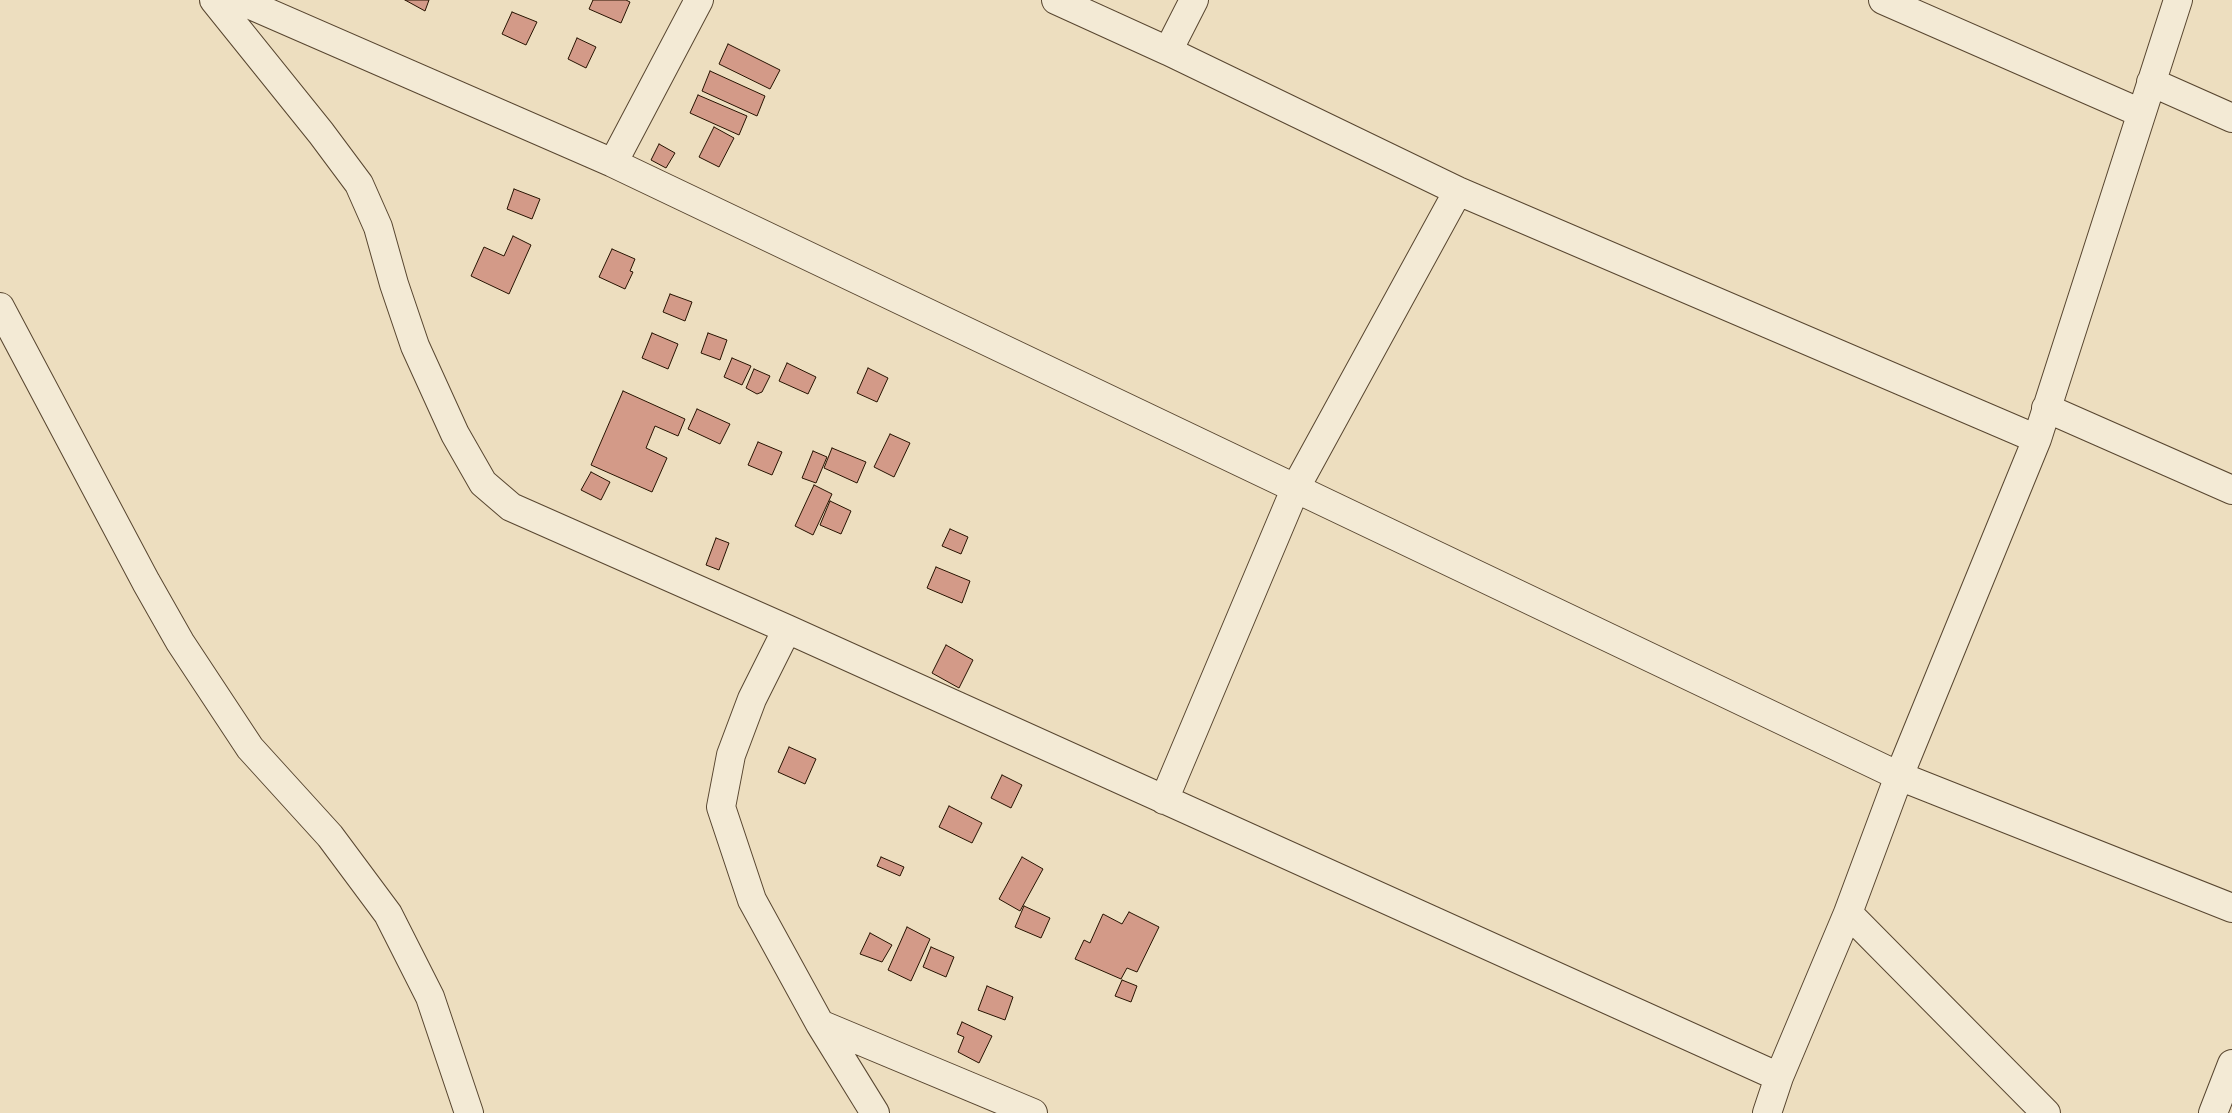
<!DOCTYPE html>
<style>
body{margin:0}
canvas{display:block;background:#eddebf}
</style>
<canvas width="2232" height="1113"></canvas>
<script>
const ctx = document.querySelector('canvas').getContext('2d');
ctx.lineJoin = 'round';
function fill(path, color) { ctx.fillStyle = color; ctx.fill(path, 'evenodd'); }
const toPath = rows => new Path2D(rows.map(r => 'M' + r).join(''));
function trace(path, color, width, dash) { ctx.strokeStyle = color; ctx.lineWidth = width; ctx.lineCap = dash ? 'butt' : 'round'; ctx.setLineDash(dash || []); ctx.stroke(path); }
const building = toPath([
 [405,0,429,0,425,11,405,0],
 [593,0,626,0,630,2,621,23,589,9,593,0],
 [512,12,537,22,526,45,502,34,512,12],
 [577,38,596,47,586,68,568,59,577,38],
 [728,44,780,70,770,89,719,64,728,44],
 [710,71,765,96,757,116,702,91,710,71],
 [698,95,747,116,739,135,690,113,698,95],
 [714,127,734,138,719,167,699,157,714,127],
 [659,144,675,153,666,168,651,160,659,144],
 [514,189,540,199,532,219,507,209,514,189],
 [513,236,531,245,509,294,471,276,484,247,504,256,513,236],
 [612,249,635,259,630,271,633,272,625,289,599,277,612,249],
 [670,294,692,302,685,321,663,312,670,294],
 [652,333,678,344,668,369,642,358,652,333],
 [708,333,727,340,720,360,701,353,708,333],
 [732,358,751,366,742,385,724,377,732,358],
 [787,363,816,377,808,394,779,381,787,363],
 [868,368,888,378,877,402,857,393,868,368],
 [754,369,770,376,762,392,757,394,746,388,754,369],
 [623,391,685,419,678,436,655,426,646,448,667,458,652,492,591,465,623,391],
 [697,409,730,424,720,444,688,429,697,409],
 [890,434,910,443,894,477,874,467,890,434],
 [758,442,782,452,772,475,748,465,758,442],
 [832,448,866,462,857,483,824,468,832,448],
 [813,451,827,457,816,483,802,478,813,451],
 [591,472,610,482,601,500,581,490,591,472],
 [814,485,832,494,813,535,795,526,814,485],
 [830,501,851,511,841,534,820,525,830,501],
 [950,529,968,537,961,554,942,546,950,529],
 [716,538,729,543,719,570,706,565,716,538],
 [936,567,970,581,962,603,927,588,936,567],
 [946,645,973,660,959,688,932,673,946,645],
 [789,747,816,759,805,784,778,772,789,747],
 [1002,775,1022,785,1011,808,991,798,1002,775],
 [949,806,982,823,972,843,939,827,949,806],
 [881,857,904,867,900,876,877,866,881,857],
 [1022,857,1043,869,1020,911,999,899,1022,857],
 [1024,906,1050,918,1041,938,1015,927,1024,906],
 [1129,912,1159,927,1137,972,1127,968,1121,979,1075,959,1084,940,1090,943,1103,914,1122,924,1129,912],
 [907,927,930,939,911,981,888,970,907,927],
 [870,933,892,945,882,962,860,954,870,933],
 [931,947,954,957,946,977,923,967,931,947],
 [1122,980,1137,986,1131,1002,1115,996,1122,980],
 [987,986,1013,997,1005,1020,978,1010,987,986],
 [962,1022,992,1036,979,1063,958,1052,964,1037,957,1034,962,1022]
]);
fill(building, '#d39a88');
trace(building, '#271301', 1);
const street = toPath([
 [214,0,321,133,359,184,378,227,394,284,415,346,455,434,483,483,511,507,787,629,1779,1077],
 [239,0,613,163,1899,776,2232,908],
 [1056,0,1168,51,1458,191,2037,439],
 [1883,0,2141,113],
 [1168,51,1194,0],
 [2151,82,2232,118],
 [613,163,699,0],
 [0,307,146,582,180,642,250,748,330,836,388,914,430,997,469,1113],
 [2046,408,2232,490],
 [787,629,752,699,731,755,721,807,752,900,820,1024,875,1113],
 [1164,800,1296,487,1458,191],
 [1848,913,2046,1113],
 [820,1024,1033,1113],
 [1767,1113,1779,1077,1848,913,1899,776,2037,439,2178,0],
 [2213,1113,2232,1064]
]);
trace(street, '#584630', 30);
trace(street, '#f3ead5', 28);
</script>
